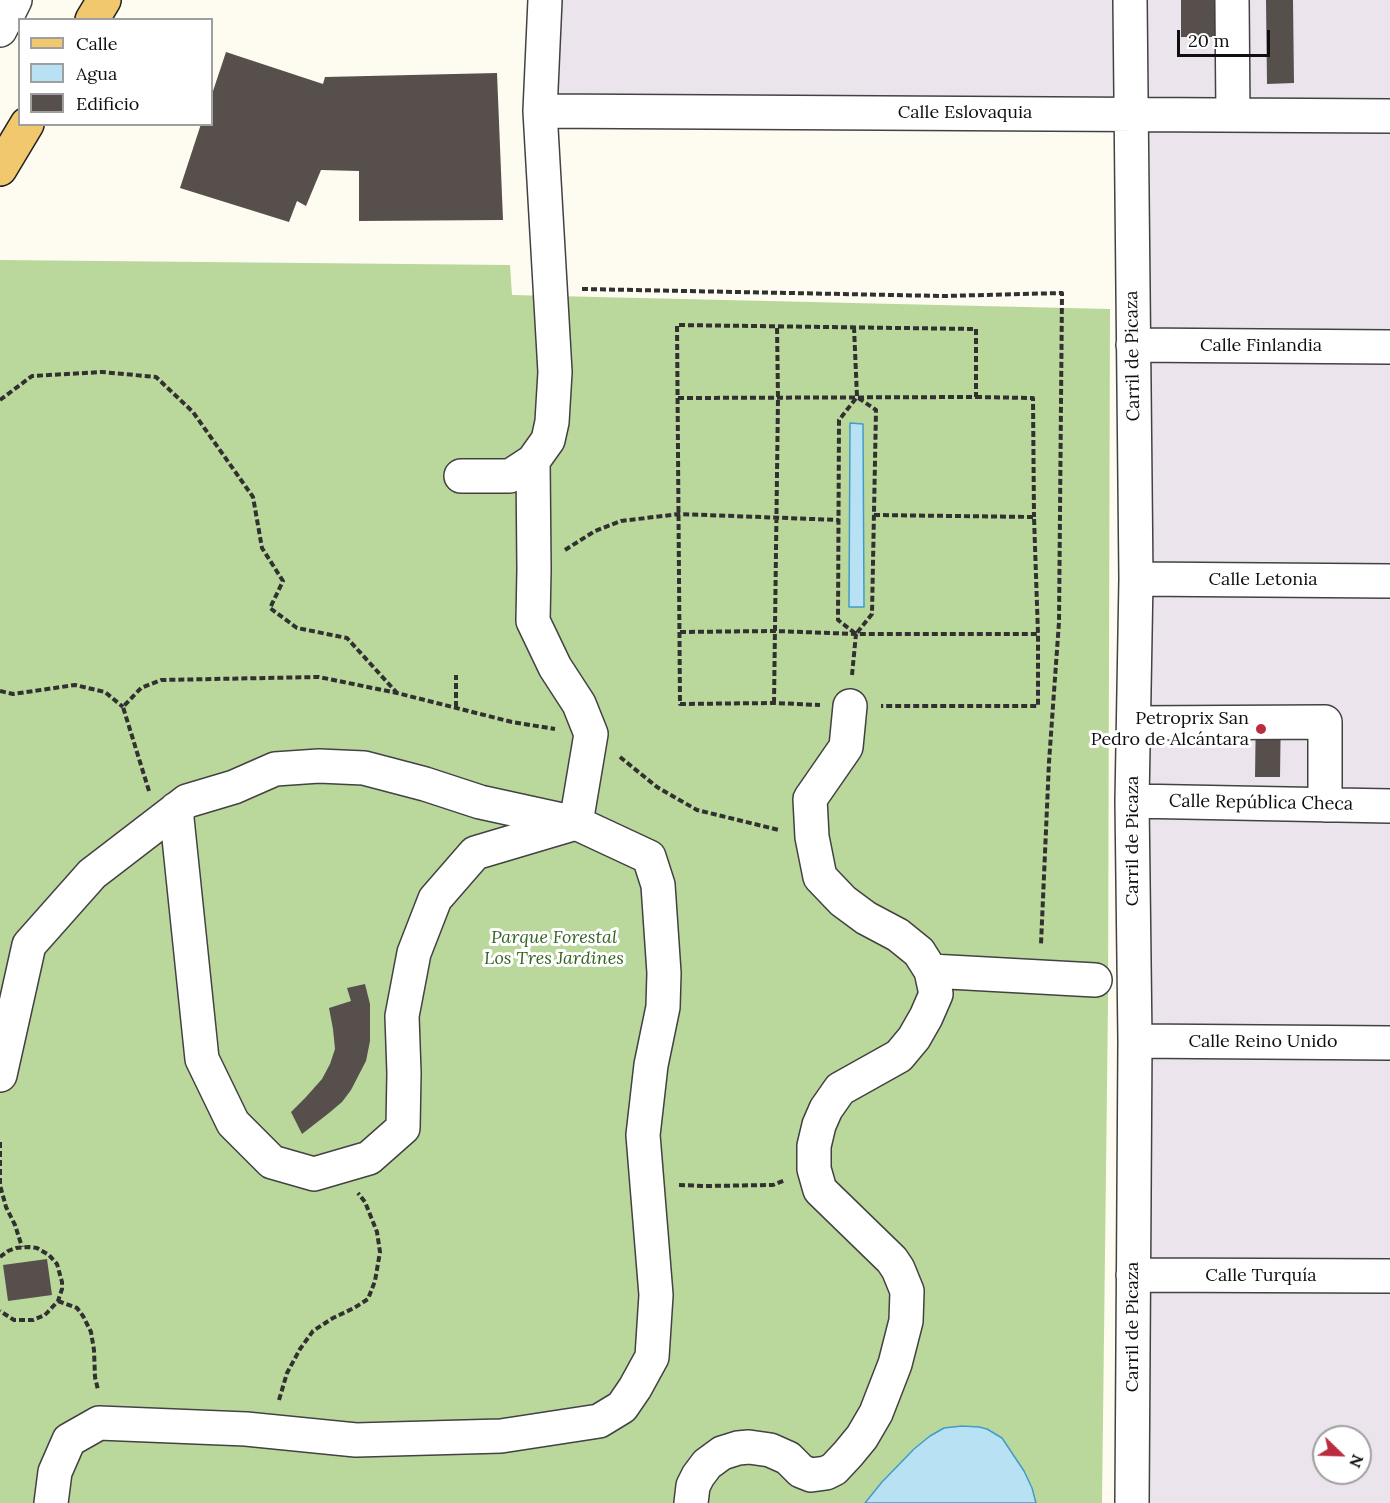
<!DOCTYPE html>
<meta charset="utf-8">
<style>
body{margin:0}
#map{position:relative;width:1390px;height:1503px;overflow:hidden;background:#fefbf1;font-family:Lora,serif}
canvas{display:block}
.legend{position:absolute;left:18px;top:18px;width:195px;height:108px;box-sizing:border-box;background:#fff;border:2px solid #9f9f9f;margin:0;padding:8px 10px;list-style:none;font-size:18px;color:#0f0f0f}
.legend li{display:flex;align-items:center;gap:12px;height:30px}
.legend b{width:30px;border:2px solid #9f9f9f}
.north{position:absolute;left:1312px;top:1425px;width:60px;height:60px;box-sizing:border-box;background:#fff;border:2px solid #9f9f9f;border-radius:50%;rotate:113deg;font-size:16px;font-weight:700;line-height:24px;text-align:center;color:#0f0f0f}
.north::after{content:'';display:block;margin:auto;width:21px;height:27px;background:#b92d3e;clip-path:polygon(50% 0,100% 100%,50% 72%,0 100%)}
.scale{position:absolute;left:1177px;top:30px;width:93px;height:27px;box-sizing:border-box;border:3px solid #0f0f0f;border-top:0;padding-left:8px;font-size:18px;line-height:21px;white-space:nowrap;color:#0f0f0f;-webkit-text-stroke:4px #fff;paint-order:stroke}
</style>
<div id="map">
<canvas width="1390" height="1503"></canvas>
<ul class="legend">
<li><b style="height:8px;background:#f2c86e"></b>Calle</li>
<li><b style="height:16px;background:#b8e2f3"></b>Agua</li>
<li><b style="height:16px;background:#574f4b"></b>Edificio</li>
</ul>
<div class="north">N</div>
<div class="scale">20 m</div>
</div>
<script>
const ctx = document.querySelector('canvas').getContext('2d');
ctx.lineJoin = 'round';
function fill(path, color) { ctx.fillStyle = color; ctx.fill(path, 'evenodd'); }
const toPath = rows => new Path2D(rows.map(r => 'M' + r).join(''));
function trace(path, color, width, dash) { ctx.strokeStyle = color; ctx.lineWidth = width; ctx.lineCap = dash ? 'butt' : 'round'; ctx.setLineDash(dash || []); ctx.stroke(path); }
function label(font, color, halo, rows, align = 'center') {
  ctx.font = font + ' Lora,serif'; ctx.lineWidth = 6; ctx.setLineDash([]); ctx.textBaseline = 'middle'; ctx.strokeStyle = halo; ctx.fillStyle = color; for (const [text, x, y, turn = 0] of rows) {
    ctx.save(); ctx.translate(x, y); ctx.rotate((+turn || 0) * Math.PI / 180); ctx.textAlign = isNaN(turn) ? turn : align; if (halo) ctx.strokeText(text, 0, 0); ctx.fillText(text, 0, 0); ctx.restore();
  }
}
fill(toPath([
 [549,0,1390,0,1390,1503,1132,1503,1131,114,540,111],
 [1324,1437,1360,1437,1360,1473,1324,1473]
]), '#ebe4ed');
fill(toPath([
 [0,260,510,265,512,295,1110,309,1108,1004,1102,1503,0,1503]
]), '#bbd89c');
const water = toPath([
 [850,423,863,424,864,607,849,607,850,423],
 [962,1426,979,1427,987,1429,1002,1438,1024,1471,1032,1488,1036,1503,865,1503,882,1482,914,1449,930,1436,944,1428,962,1426]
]);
fill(water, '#b8e2f3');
trace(water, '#429cc7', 1.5);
fill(toPath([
 [1181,0,1250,0,1250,37,1181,37],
 [1266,0,1293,0,1294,83,1267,84],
 [226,52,323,84,325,77,497,73,503,220,359,221,359,171,321,170,306,206,297,201,289,222,180,188,201,124,212,124,212,94],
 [1256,706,1281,707,1280,777,1255,777],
 [365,984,370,1004,370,1041,366,1061,351,1090,342,1102,329,1113,302,1134,291,1112,306,1097,322,1079,330,1064,335,1049,333,1029,329,1008,351,1001,347,988],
 [47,1259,52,1295,8,1301,3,1265]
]), '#574f4b');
const minor = toPath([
 [1130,0,1136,579,1132,801,1135,1041,1132,1503],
 [1232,0,1233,115],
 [0,30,15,0],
 [540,111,1390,116],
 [1133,345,1390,347],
 [461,476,510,476,533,461,548,440,552,422,555,372,540,111,545,0],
 [1136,579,1390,581],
 [1134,723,1325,722,1325,805],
 [1132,801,1390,806],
 [931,971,1095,980],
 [1135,1041,1390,1043],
 [0,1075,29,945,92,874,187,801,234,787,275,769,319,766,364,768,425,784,480,802,576,823,591,734,579,704,555,667,533,621,534,569,533,461],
 [1133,1275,1390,1276],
 [51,1503,55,1472,69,1440,99,1423,246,1429,356,1440,501,1436,599,1421,622,1407,635,1388,652,1357,656,1295,643,1135,651,1065,663,1007,664,973,658,885,649,857,576,823,475,853,435,899,414,953,402,1016,404,1073,403,1128,369,1158,314,1174,272,1162,233,1123,202,1059,176,809],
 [691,1503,693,1486,698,1476,707,1464,722,1453,738,1448,749,1447,770,1450,788,1458,801,1471,811,1475,826,1473,834,1469,848,1454,862,1437,876,1413,895,1364,906,1321,907,1291,898,1269,892,1260,820,1190,814,1169,814,1146,819,1125,826,1109,840,1089,899,1056,914,1038,926,1017,936,994,931,971,919,952,898,935,866,918,843,901,820,877,812,837,810,799,846,747,850,706]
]);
const major = toPath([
 [92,20,104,0],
 [0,169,27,124]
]);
trace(minor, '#424242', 36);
trace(major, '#202020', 36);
trace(toPath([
 [582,289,944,296,1062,293,1059,622,1049,762,1041,944],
 [854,327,857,397,839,420,838,620,856,634,872,614,876,410,857,397],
 [976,397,1033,398,1034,517],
 [678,398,976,397,976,329,677,325,680,704,774,703,820,705],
 [0,400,32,376,102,372,156,377,193,412,253,497,262,548,283,581,270,608,297,628,347,638,397,693],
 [874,515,1034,517,1038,634],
 [565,550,595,531,621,521,679,514,839,520],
 [680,632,775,631,856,634],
 [852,675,856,634,1038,634,1038,706,881,706],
 [0,691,13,694,75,685,105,692,123,707],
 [774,703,778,398,777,326],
 [456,707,456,675],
 [620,757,657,787,697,810,779,830],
 [149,791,123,707,141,688,161,680,319,677,397,693,512,722,555,729],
 [0,1142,0,1185,6,1207,15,1225,22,1247],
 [679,1185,705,1186,773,1185,785,1180],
 [0,1257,8,1251,16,1248,29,1247,37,1248,49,1255,57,1264,62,1282,62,1289,58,1301,45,1315,33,1320,14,1320,0,1311],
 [58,1301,77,1308,83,1316,91,1332,94,1350,95,1377,98,1390],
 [279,1400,287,1373,300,1349,313,1331,333,1318,354,1308,368,1299,375,1281,380,1252,377,1232,365,1202,358,1193]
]), '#313131', 4, [6, 3]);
trace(minor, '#fff', 33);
trace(major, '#f2c86e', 33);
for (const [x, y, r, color] of [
 [1261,729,6,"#b92d3e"]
]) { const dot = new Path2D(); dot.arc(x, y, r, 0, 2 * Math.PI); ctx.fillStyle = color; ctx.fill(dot); trace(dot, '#fff', 2); }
label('18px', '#0f0f0f', '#fff', [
 ["Calle Eslovaquia",965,113],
 ["Calle Finlandia",1261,346],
 ["Carril de Picaza",1133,356,-91],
 ["Calle Letonia",1263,580],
 ["Calle República Checa",1261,803,1],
 ["Carril de Picaza",1133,841,-90],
 ["Calle Reino Unido",1263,1042],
 ["Calle Turquía",1261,1276],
 ["Carril de Picaza",1133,1327,-90]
]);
label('18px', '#0f0f0f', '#fff', [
 ["Petroprix San",1249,719],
 ["Pedro de Alcántara",1249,740]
], 'right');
label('italic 18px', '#346421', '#fff', [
 ["Parque Forestal",554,938],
 ["Los Tres Jardines",554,959]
]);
</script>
